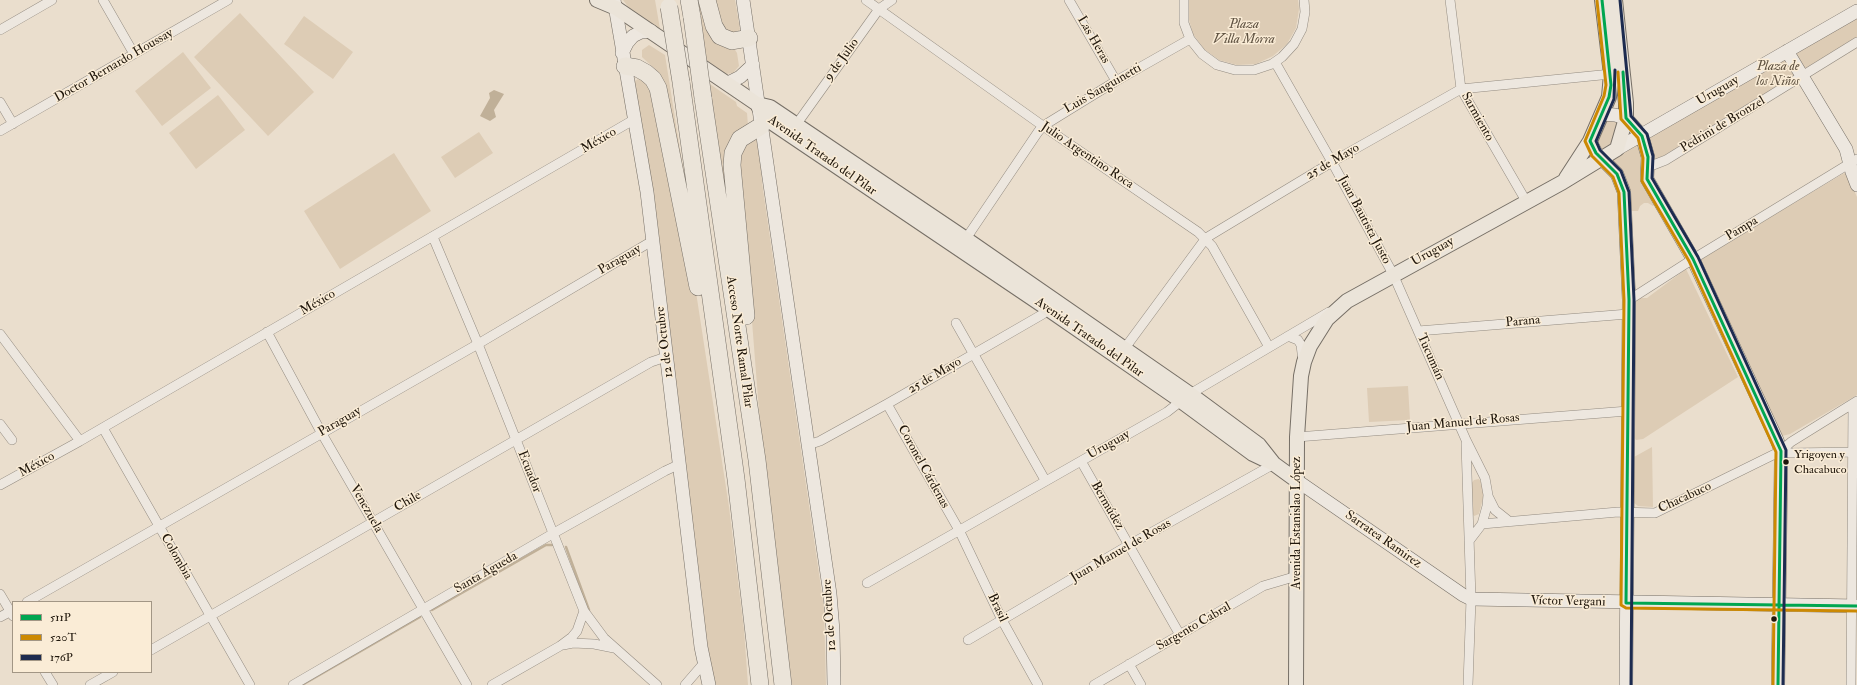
<!DOCTYPE html>
<meta charset="utf-8">
<style>
body{margin:0}
#map{position:relative;width:1857px;height:685px;overflow:hidden;background:#eadecd;font-family:"IM FELL Double Pica",serif}
canvas{display:block}
.legend{position:absolute;left:12px;top:601px;width:140px;height:72px;box-sizing:border-box;background:#faecd6;border:1px solid #a29685;margin:0;padding:5px 7px;list-style:none;font-size:12px;color:#1f160b}
.legend li{display:flex;align-items:center;gap:8px;height:20px}
.legend b{width:20px;border:1px solid #a29685}
</style>
<div id="map">
<canvas width="1857" height="685"></canvas>
<ul class="legend">
<li><b style="height:5px;background:#00a651"></b>511P</li>
<li><b style="height:5px;background:#cc8902"></b>520T</li>
<li><b style="height:5px;background:#1d2b4f"></b>176P</li>
</ul>
</div>
<script>
const ctx = document.querySelector('canvas').getContext('2d');
ctx.lineJoin = 'round';
function fill(path, color) { ctx.fillStyle = color; ctx.fill(path, 'evenodd'); }
const toPath = rows => new Path2D(rows.map(r => 'M' + r).join(''));
function trace(path, color, width, dash) { ctx.strokeStyle = color; ctx.lineWidth = width; ctx.lineCap = dash ? 'butt' : 'round'; ctx.setLineDash(dash || []); ctx.stroke(path); }
function label(font, color, halo, rows, align = 'center') {
  ctx.font = font + ' "IM FELL Double Pica",serif'; ctx.lineWidth = 3; ctx.setLineDash([]); ctx.textBaseline = 'middle'; ctx.strokeStyle = halo; ctx.fillStyle = color; for (const [text, x, y, turn = 0] of rows) {
    ctx.save(); ctx.translate(x, y); ctx.rotate((+turn || 0) * Math.PI / 180); ctx.textAlign = isNaN(turn) ? turn : align; if (halo) ctx.strokeText(text, 0, 0); ctx.fillText(text, 0, 0); ctx.restore();
  }
}
fill(toPath([
 [623,0,655,0,660,29,629,8],
 [691,0,703,0,737,53,739,66,733,73,726,74,701,57],
 [710,0,735,0,740,29,737,33,727,34],
 [1188,0,1298,0,1299,9,1296,28,1287,44,1273,56,1256,64,1237,65,1219,60,1204,49,1193,34,1188,16],
 [240,13,314,92,268,136,194,57],
 [1857,14,1857,39,1806,70,1796,55,1796,52],
 [304,16,353,52,333,79,284,44],
 [649,45,665,55,685,181,662,80,659,73,642,57,642,50],
 [183,52,211,88,162,126,135,91],
 [1784,57,1795,75,1793,81,1658,159,1655,159,1647,136],
 [641,78,649,81,696,292,729,507,744,630,748,685,712,685,632,82],
 [704,80,736,102,737,106,747,113,748,126,735,139,739,269],
 [218,95,245,130,196,169,169,133],
 [1606,120,1618,121,1615,143,1603,151,1600,150,1596,140],
 [479,132,493,153,455,178,441,157],
 [752,138,757,140,761,153,762,183,824,608,826,685,789,685,760,424,751,308,735,184,742,142],
 [1639,143,1656,204,1653,206,1648,203,1644,203,1640,206,1638,211,1628,211,1612,159],
 [394,153,431,211,340,269,304,211],
 [1846,172,1857,197,1857,395,1790,434,1782,436,1700,259],
 [1686,269,1738,377,1643,439,1636,440,1634,438,1635,302,1639,298,1647,298],
 [1408,386,1410,420,1369,422,1367,388],
 [1652,447,1653,507,1638,506,1634,503,1634,457],
 [1479,479,1481,482,1484,494,1479,514,1474,516,1471,511,1471,484,1474,480]
]), '#ddccb5');
fill(toPath([
 [494,90,504,94,494,110,496,117,490,121,480,116,490,98,489,93]
]), '#c0b098');
trace(toPath([
 [566,547,589,610],
 [432,610,546,545,552,545],
 [302,685,420,617]
]), '#c0b098', 2.5);
const street = toPath([
 [103,0,134,54],
 [866,0,1043,126,1198,232,1212,246,1269,347],
 [1069,0,1116,81],
 [1184,0,1184,23,1190,39,1202,54,1217,65,1235,70,1254,70,1272,64,1282,57,1294,44,1302,29,1305,12,1304,0],
 [1450,0,1461,89,1526,201],
 [0,30,52,0],
 [1275,62,1332,162,1393,274,1466,440,1485,478,1488,495,1487,506,1482,524,1469,541],
 [0,102,13,124],
 [796,125,879,9,892,0],
 [0,131,228,0],
 [1648,167,1666,160,1857,42],
 [433,237,478,344,584,611,604,638,657,685],
 [963,243,1038,132,1043,126,1116,81,1190,39],
 [1629,300,1693,259,1857,159],
 [956,323,1045,480],
 [1418,331,1628,314],
 [267,332,321,432,467,685],
 [0,334,80,441],
 [1288,336,1298,340,1301,345,1303,361],
 [1122,352,1206,238,1332,162,1461,89,1611,74],
 [887,404,959,530,1002,620,1038,685],
 [0,424,12,440],
 [103,428,250,685],
 [1297,437,1628,411],
 [1466,443,1471,599,1468,685],
 [808,445,820,441,887,404,1043,314,1051,305],
 [1781,451,1791,442,1857,401],
 [1081,461,1180,635],
 [0,485,80,441,635,119],
 [1488,496,1495,510,1510,522],
 [1482,524,1618,512,1655,513,1781,451,1790,453,1857,452],
 [867,583,1167,412,1190,394,1329,312],
 [0,594,13,616],
 [27,602,478,344,652,241],
 [0,617,13,610],
 [968,640,1129,545,1274,464],
 [563,645,573,643,594,644,614,648],
 [151,650,651,362,666,357],
 [1129,664,1141,685],
 [45,672,53,685],
 [90,685,113,672],
 [293,685,554,533,665,471,680,464],
 [492,685,560,646,572,637,577,631,584,611],
 [685,685,704,663],
 [1094,685,1263,586,1297,576],
 [1851,685,1853,404]
]);
const secondary = toPath([
 [614,0,647,192,701,647,709,685],
 [743,0,830,594,833,631,834,685],
 [1787,51,1846,149,1852,172,1857,185],
 [622,53,627,43,633,36,641,32,651,31],
 [728,83,740,77,753,65],
 [1602,114,1615,115,1626,118,1642,136,1648,157,1647,179,1693,259,1777,440,1781,451,1781,463,1778,685],
 [1590,141,1596,153,1617,174,1624,192,1629,300,1626,685],
 [1617,149,1857,11],
 [1296,480,1463,595,1471,599,1857,606]
]);
const primary = toPath([
 [597,0,616,8,757,104,770,107,966,239,1190,394,1259,445,1274,464],
 [757,104,765,118,1048,309,1181,401,1253,454,1274,464,1296,480],
 [1566,178,1590,141,1609,97,1611,74,1602,0],
 [1296,685,1297,437,1301,376,1304,362,1310,346,1327,319,1347,301,1563,182,1617,149,1626,118,1626,103,1615,0]
]);
const highway = toPath([
 [689,0,692,17],
 [707,0,714,26,720,36,732,41,749,38],
 [625,66,637,68,646,73,653,79,658,88,698,287],
 [681,82,736,479,760,685],
 [703,98,757,460,783,685],
 [746,316,732,165,733,153,740,139,761,126]
]);
trace(street, '#938b80', 10);
trace(secondary, '#766f66', 14);
trace(primary, '#766f66', 16);
trace(highway, '#766f66', 18);
trace(street, '#ede7df', 9);
trace(secondary, '#ede7df', 13);
trace(primary, '#ebe4d9', 14);
trace(highway, '#ebe4d9', 17);
const highwayBridge = toPath([
 [669,7,681,82],
 [692,17,703,98]
]);
trace(highwayBridge, '#766f66', 18, []);
trace(highwayBridge, '#ebe4d9', 17);
trace(toPath([
 [1602,0,1611,85,1609,97,1590,141,1596,153,1617,174,1624,192,1629,300,1626,603,1857,606],
 [1623,72,1626,118,1642,136,1648,157,1647,179,1693,259,1781,451,1778,685]
]), '#00a651', 3);
trace(toPath([
 [1597,1,1606,85,1604,96,1585,141,1592,156,1613,177,1619,193,1624,300,1621,605,1626,608,1857,611],
 [1618,72,1621,119,1638,138,1643,158,1642,181,1689,261,1776,452,1773,685]
]), '#cc8902', 3);
trace(toPath([
 [1620,0,1631,116,1647,134,1653,156,1652,178,1698,257,1786,450,1783,685],
 [1615,70,1614,99,1596,141,1600,150,1621,171,1629,192,1634,300,1631,685]
]), '#1d2b4f', 3);
for (const [x, y, r, color] of [
 [1786,462,3.5,"#1f160b"],
 [1774,619,3.5,"#1f160b"]
]) { const dot = new Path2D(); dot.arc(x, y, r, 0, 2 * Math.PI); ctx.fillStyle = color; ctx.fill(dot); trace(dot, '#faecd6', 1.5); }
label('12px', '#1f160b', '#faecd6', [
 ["Yrigoyen y",1794,455],
 ["Chacabuco",1794,470]
], 'left');
label('italic 13px', '#5e5140', '#faecd6', [
 ["Plaza",1244,25],
 ["Villa Morra",1244,40],
 ["Plaza de",1778,67],
 ["los Niños",1778,82]
]);
label('13px', '#1f160b', '#faecd6', [
 ["Las Heras",1093,40,60],
 ["9 de Julio",842,60,-54],
 ["Doctor Bernardo Houssay",114,66,-30],
 ["Luis Sanguinetti",1103,89,-30],
 ["Uruguay",1718,91,-30],
 ["Sarmiento",1477,117,61],
 ["Pedrini de Bronzel",1723,125,-31],
 ["México",599,141,-30],
 ["Avenida Tratado del Pilar",822,156,35],
 ["Julio Argentino Roca",1087,156,34],
 ["25 de Mayo",1333,162,-30],
 ["Juan Bautista Justo",1364,220,62],
 ["Pampa",1742,229,-31],
 ["Uruguay",1433,252,-29],
 ["Paraguay",620,260,-30],
 ["México",318,303,-30],
 ["Parana",1523,322,-5],
 ["Avenida Tratado del Pilar",1089,338,35],
 ["12 de Octubre",665,342,-97],
 ["Acceso Norte Ramal Pilar",739,342,82],
 ["Tucumán",1430,357,66],
 ["25 de Mayo",935,376,-30],
 ["Paraguay",340,422,-30],
 ["Juan Manuel de Rosas",1463,423,-5],
 ["Uruguay",1109,445,-29],
 ["México",37,465,-29],
 ["Coronel Cárdenas",923,467,61],
 ["Ecuador",529,472,68],
 ["Chacabuco",1685,498,-25],
 ["Chile",408,502,-30],
 ["Bermúdez",1107,506,60],
 ["Venezuela",366,509,60],
 ["Avenida Estanislao López",1297,523,-90],
 ["Sarratea Ramirez",1383,540,35],
 ["Juan Manuel de Rosas",1121,551,-30],
 ["Colombia",176,557,60],
 ["Santa Águeda",486,573,-30],
 ["Víctor Vergani",1568,602,1],
 ["Brasil",997,608,64],
 ["12 de Octubre",830,615,-94],
 ["Sargento Cabral",1194,627,-30]
]);
</script>
